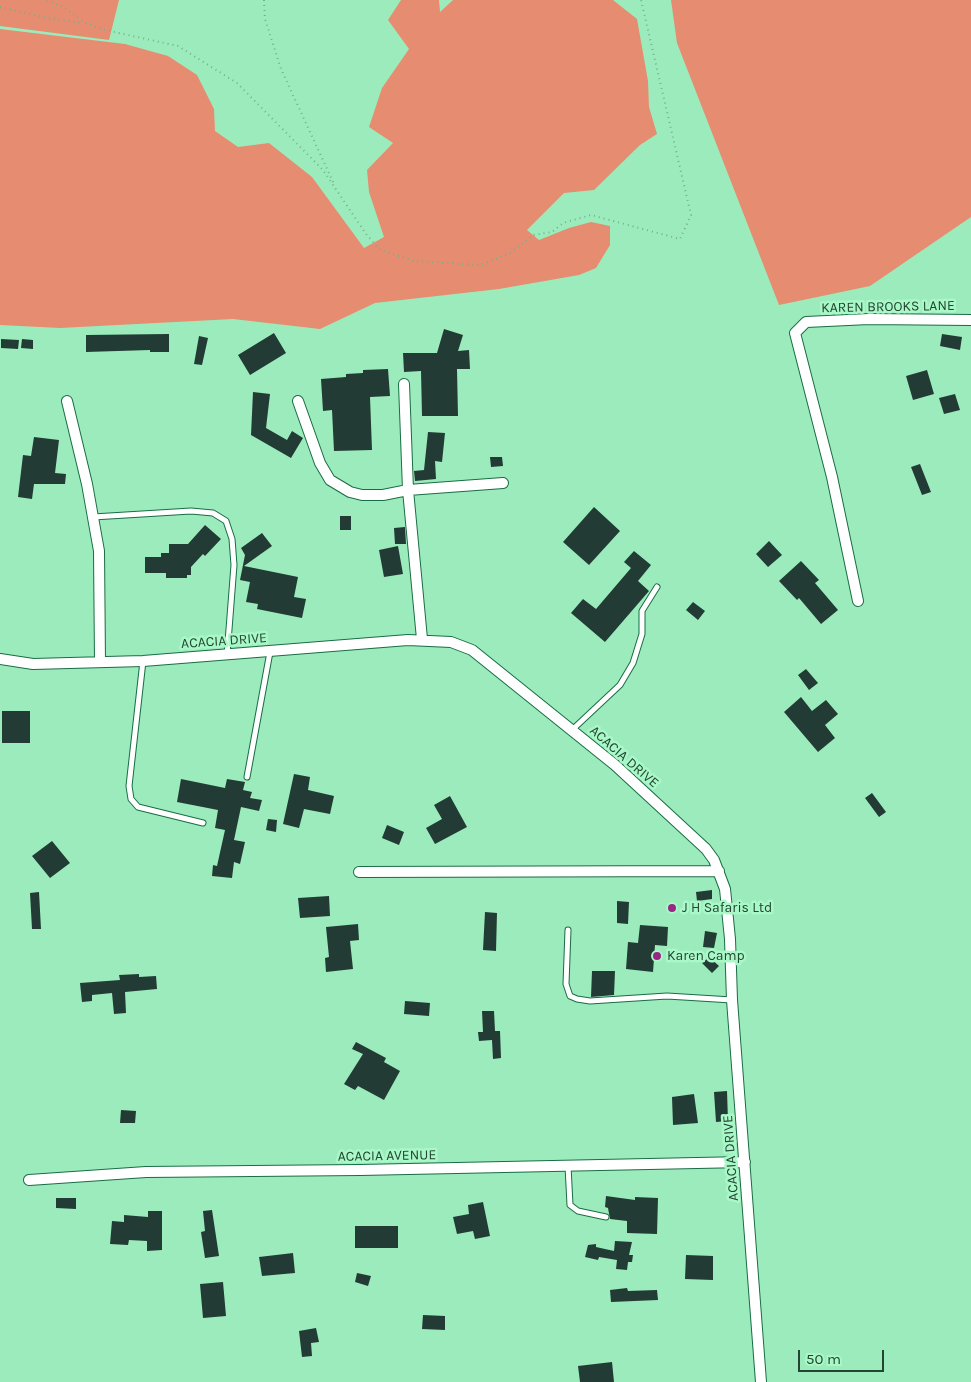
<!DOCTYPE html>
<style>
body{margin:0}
#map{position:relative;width:971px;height:1382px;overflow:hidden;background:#9cebbc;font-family:Karla,sans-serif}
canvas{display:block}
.scale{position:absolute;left:798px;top:1350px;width:86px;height:22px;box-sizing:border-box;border:2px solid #244532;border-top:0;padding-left:6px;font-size:15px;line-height:18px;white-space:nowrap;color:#244532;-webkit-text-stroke:4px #a9f8c8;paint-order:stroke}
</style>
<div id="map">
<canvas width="971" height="1382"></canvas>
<div class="scale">50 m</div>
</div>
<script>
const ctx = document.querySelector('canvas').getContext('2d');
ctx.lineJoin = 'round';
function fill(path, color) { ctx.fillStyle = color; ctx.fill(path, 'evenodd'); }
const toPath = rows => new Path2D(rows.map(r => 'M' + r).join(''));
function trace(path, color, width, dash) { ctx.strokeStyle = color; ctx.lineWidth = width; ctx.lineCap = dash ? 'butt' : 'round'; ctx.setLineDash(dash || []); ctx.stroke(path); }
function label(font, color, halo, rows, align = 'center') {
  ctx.font = font + ' Karla,sans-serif'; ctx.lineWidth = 5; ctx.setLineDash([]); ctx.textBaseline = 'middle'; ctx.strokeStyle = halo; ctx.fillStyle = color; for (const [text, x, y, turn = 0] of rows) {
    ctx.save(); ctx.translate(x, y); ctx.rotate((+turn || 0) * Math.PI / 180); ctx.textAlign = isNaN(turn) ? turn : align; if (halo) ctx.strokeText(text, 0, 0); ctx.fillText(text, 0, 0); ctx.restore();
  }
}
fill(toPath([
 [0,0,119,0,109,40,0,26],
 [401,0,439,0,440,12,453,0,613,0,637,19,648,81,649,107,657,134,640,145,594,190,564,193,527,230,539,240,569,228,591,222,610,226,610,245,596,268,579,275,499,289,375,303,320,329,233,319,60,328,0,325,0,29,125,44,168,56,197,75,214,109,215,131,238,147,269,143,312,177,364,248,384,237,369,192,367,170,393,143,369,127,382,88,409,49,388,20],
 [671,0,971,0,971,217,870,286,779,305,677,43]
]), '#e68c71');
fill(toPath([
 [444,329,463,335,458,351,469,350,470,369,457,369,458,416,422,416,421,371,404,372,403,353,437,353],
 [274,333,286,353,250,375,238,355],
 [169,334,169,352,150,352,150,350,86,352,86,335],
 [942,334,962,337,960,350,940,346],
 [199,336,208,338,202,365,194,364],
 [1,339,19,340,18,349,1,348],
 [22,339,33,340,33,349,21,348],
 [388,369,390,396,370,397,372,450,334,451,332,410,323,411,321,379,346,377,346,374,363,373,363,370],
 [927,370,934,394,913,400,906,376],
 [253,392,270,394,266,428,287,440,292,431,303,438,291,458,251,435],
 [955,394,960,410,944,414,939,398],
 [428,432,445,433,442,462,435,461,436,479,415,481,414,471,424,470],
 [34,437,59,440,55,473,66,474,65,484,34,484,32,499,18,497,23,455,31,456],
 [490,457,502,457,503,466,491,467],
 [920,464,931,492,922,495,911,467],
 [594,507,620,531,589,565,563,542],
 [340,516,351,516,351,530,340,530],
 [205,525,221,539,205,556,203,554,191,567,191,575,187,575,187,578,166,578,166,573,145,573,145,557,161,557,161,553,169,553,169,544,188,544],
 [405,527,406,544,395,544,394,528],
 [262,533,272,546,244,566,298,577,294,597,306,599,302,618,257,609,258,604,246,602,250,582,240,580,245,555,241,548],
 [769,541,782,555,768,567,756,554],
 [398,546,403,574,384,577,379,550],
 [634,551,651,565,638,581,649,591,605,642,571,613,583,599,596,609,631,568,624,562],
 [801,561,819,580,815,583,838,610,821,624,799,598,797,600,779,581],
 [693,602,705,611,698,620,686,610],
 [806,669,818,683,809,690,798,675],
 [801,697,812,711,826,700,838,714,825,725,835,738,818,752,784,712],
 [2,711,30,711,30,743,2,743],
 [294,774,310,777,308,790,334,796,330,814,304,809,299,828,283,824],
 [181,779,225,788,227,779,245,782,243,790,252,792,250,798,262,800,259,811,241,807,234,840,245,842,240,864,234,862,232,878,212,876,213,865,217,866,225,830,215,828,218,810,177,802],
 [872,793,886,812,879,817,865,798],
 [450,796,467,827,435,844,426,828,442,819,434,805],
 [268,819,277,820,276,832,266,830],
 [387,825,404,832,399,845,382,838],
 [52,841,70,863,50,878,32,856],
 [712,890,712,899,697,901,696,892],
 [39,892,41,929,32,929,30,893],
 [329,896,330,916,300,918,298,898],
 [617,901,629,902,628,924,617,923],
 [485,912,497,913,496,951,483,950],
 [358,924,359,940,350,941,353,969,326,972,325,958,329,957,326,927],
 [640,925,668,927,667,946,655,945,653,972,626,969,628,942,638,943],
 [705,931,717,933,714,948,703,947],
 [709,957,719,966,712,973,702,963],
 [592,971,615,971,614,995,591,997],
 [139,974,139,977,156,976,157,989,125,992,126,1013,114,1014,112,993,92,995,92,1001,82,1002,80,983,120,980,119,975],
 [405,1001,430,1003,429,1016,404,1014],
 [482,1011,494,1011,495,1031,500,1031,501,1058,493,1059,492,1040,479,1041,478,1032,483,1032],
 [356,1042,386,1058,384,1062,400,1071,384,1100,358,1086,355,1090,344,1084,363,1054,352,1049],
 [727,1091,728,1121,716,1122,714,1092],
 [694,1094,698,1123,673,1125,672,1097],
 [121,1110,136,1111,135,1123,120,1123],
 [606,1196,635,1200,635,1197,658,1198,657,1234,627,1233,627,1221,610,1219,608,1208,605,1207],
 [56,1198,76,1198,76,1209,56,1208],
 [483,1202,490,1236,475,1239,473,1231,457,1234,453,1217,469,1214,468,1205],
 [212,1210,219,1256,205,1258,201,1232,205,1231,203,1211],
 [148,1211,162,1211,162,1250,147,1251,147,1241,129,1240,128,1245,110,1244,112,1221,124,1222,124,1215,148,1217],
 [355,1226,398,1226,398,1248,355,1248],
 [615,1241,632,1242,629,1255,633,1255,632,1262,628,1262,627,1270,616,1269,617,1260,599,1257,598,1260,585,1257,588,1245,596,1244,596,1247,614,1251],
 [293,1253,295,1273,262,1276,259,1257],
 [686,1255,713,1256,713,1280,685,1279],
 [357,1273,371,1276,368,1286,355,1282],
 [223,1282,226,1316,203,1318,200,1284],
 [627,1288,628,1291,657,1290,658,1300,611,1302,610,1290],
 [423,1315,445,1316,445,1330,422,1329],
 [316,1328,319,1342,311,1343,312,1356,302,1357,299,1331],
 [612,1362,614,1382,580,1382,578,1366]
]), '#223b35');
const service = toPath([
 [93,517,191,511,213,513,226,521,232,539,234,565,227,655],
 [143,661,129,786,131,799,138,807,203,823],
 [572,730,620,685,633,663,642,634,642,611,657,587],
 [247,777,270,652],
 [568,930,566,984,570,996,577,999,590,1001,667,996,732,1000],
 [568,1166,570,1205,578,1211,606,1217]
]);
const minor = toPath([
 [404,384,408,490,422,639],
 [67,401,87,484,99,551,100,662],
 [298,401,320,463,330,480,350,492,362,495,383,495,408,490,503,483],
 [858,601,832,477,795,333,806,322,869,319,971,320],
 [0,659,33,664,143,661,408,640,451,642,472,650,615,765,706,849,714,860,725,889,730,939,732,1000,761,1382],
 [359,872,719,871],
 [29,1180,146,1172,360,1170,745,1162]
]);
trace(service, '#196d44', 7);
trace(minor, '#196d44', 12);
trace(toPath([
 [47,0,64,7,85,23,105,30,178,46,237,83,323,170,366,234,380,250,415,261,480,265,510,253,533,235,552,232,563,223,591,215,680,239,691,215,641,0],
 [264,0,265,19,281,69,334,184],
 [0,7,47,18,82,23]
]), '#72b18c', 2, [1, 4]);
trace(service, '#fff', 5);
trace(minor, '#fff', 10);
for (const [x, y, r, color] of [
 [672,908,5,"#992683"],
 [657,956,5,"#992683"]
]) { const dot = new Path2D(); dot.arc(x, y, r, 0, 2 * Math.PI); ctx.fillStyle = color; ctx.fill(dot); trace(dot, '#a9f8c8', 2); }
label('14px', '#244532', '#a9f8c8', [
 ["KAREN BROOKS LANE",888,307,-1],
 ["ACACIA DRIVE",224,641,-4],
 ["ACACIA DRIVE",624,757,41],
 ["ACACIA AVENUE",387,1156,-1],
 ["ACACIA DRIVE",731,1158,-94]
]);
label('14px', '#244532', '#a9f8c8', [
 ["J H Safaris Ltd",682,908],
 ["Karen Camp",667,956]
], 'left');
</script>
